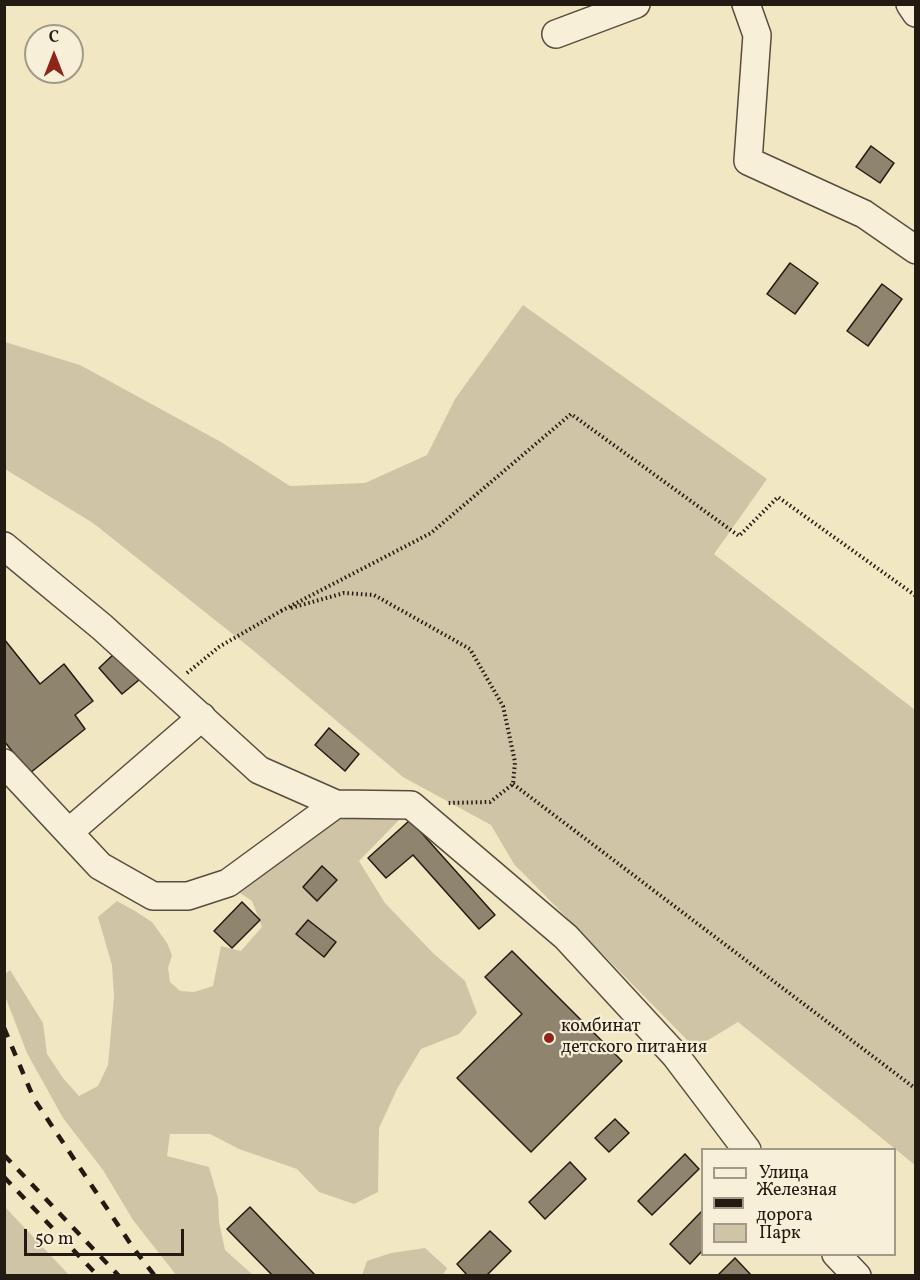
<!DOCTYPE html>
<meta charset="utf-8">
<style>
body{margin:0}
#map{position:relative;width:920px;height:1280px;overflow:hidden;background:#f2e7c3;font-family:Vollkorn,serif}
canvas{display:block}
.frame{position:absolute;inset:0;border:6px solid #231a12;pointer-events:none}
.legend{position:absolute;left:701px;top:1148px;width:195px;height:108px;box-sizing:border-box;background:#f7efd8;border:2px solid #a29a89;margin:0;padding:8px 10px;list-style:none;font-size:18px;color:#231a12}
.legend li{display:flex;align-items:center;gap:12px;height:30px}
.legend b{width:30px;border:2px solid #a29a89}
.north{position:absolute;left:24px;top:24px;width:60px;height:60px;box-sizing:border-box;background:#f7efd8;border:2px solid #a29a89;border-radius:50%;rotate:0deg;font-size:16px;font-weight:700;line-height:24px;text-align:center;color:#231a12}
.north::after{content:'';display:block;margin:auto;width:21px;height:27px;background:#8f2418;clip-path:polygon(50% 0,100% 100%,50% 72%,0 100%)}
.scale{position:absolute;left:24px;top:1229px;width:160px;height:27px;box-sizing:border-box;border:3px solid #231a12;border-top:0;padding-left:8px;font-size:18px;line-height:21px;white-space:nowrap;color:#231a12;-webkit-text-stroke:4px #f7efd8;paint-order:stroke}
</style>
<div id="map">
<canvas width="920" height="1280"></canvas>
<div class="frame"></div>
<ul class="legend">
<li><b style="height:8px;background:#f7efd8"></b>Улица</li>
<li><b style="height:8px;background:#231a12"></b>Железная дорога</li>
<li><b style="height:16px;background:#cfc4a5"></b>Парк</li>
</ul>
<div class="north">С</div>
<div class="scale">50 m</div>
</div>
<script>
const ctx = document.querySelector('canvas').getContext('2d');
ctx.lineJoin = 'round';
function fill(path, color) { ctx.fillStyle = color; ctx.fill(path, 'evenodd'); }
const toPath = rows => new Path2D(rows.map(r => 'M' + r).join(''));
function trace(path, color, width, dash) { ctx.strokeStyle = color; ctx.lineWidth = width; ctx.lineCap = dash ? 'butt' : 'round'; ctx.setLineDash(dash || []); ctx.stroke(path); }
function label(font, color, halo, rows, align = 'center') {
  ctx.font = font + ' Vollkorn,serif'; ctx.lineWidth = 4.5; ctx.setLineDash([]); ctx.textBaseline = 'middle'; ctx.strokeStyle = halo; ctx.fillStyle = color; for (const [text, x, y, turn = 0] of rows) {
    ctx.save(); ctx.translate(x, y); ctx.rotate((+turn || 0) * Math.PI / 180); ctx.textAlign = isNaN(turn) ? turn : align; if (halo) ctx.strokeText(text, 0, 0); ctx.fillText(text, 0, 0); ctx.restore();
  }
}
fill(toPath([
 [523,305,767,479,714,554,915,710,915,1165,738,1022,695,1048,514,864,491,825,403,777,254,651,93,523,5,469,5,342,80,365,221,442,290,486,365,483,427,455,455,399],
 [363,812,395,813,399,820,359,861,385,903,433,953,465,981,477,1013,459,1034,421,1049,397,1089,379,1128,378,1192,354,1204,319,1192,297,1169,239,1149,210,1134,170,1134,167,1156,209,1167,218,1198,219,1222,225,1250,253,1275,177,1276,133,1220,103,1170,63,1118,27,1053,5,996,5,974,10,970,43,1023,47,1054,63,1078,79,1096,98,1086,108,1065,114,997,112,965,98,917,117,901,135,911,152,922,167,943,172,955,168,968,170,982,180,991,194,992,213,986,221,946,241,951,262,927,252,901,237,891,335,821],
 [4,1207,5,1207,69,1275,5,1275],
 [425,1248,447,1268,443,1275,362,1275,367,1261,391,1253]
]), '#cfc4a5');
const building = toPath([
 [871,146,894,163,880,183,856,167,871,146],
 [790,263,818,283,795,314,767,294,790,263],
 [882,284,902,299,868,346,847,331,882,284],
 [4,639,40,684,64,664,93,701,75,715,85,729,30,773,4,741,4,639],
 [115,653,139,680,122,694,99,668,115,653],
 [329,728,359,754,345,771,315,745,329,728],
 [410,820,495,915,479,929,413,855,386,878,368,858,410,820],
 [322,866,337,880,317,901,303,887,322,866],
 [242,902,260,920,232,948,214,931,242,902],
 [308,920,336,942,324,957,296,934,308,920],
 [512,951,622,1061,531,1152,457,1078,522,1014,485,977,512,951],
 [615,1119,629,1133,609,1152,595,1138,615,1119],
 [685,1154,699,1169,652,1215,638,1201,685,1154],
 [570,1162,586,1179,545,1219,529,1202,570,1162],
 [250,1207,316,1276,273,1276,227,1229,250,1207],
 [702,1211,702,1251,690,1264,670,1244,702,1211],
 [490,1231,511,1251,486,1276,468,1276,457,1264,490,1231],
 [735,1258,752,1276,717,1276,735,1258]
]);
fill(building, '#8f856e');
trace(building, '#231a12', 1.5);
const minor = toPath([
 [746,4,757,35,748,161,864,214,916,250],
 [910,4,916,13],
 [556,34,636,4],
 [4,546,102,627,259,770,336,804,411,805,566,937,675,1055,747,1150],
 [4,763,100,866,153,896,188,896,228,883,336,804],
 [69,832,202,717],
 [836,1254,857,1276]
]);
trace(minor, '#574d3e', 30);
trace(toPath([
 [291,608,344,593,374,595,470,649,503,706,515,762,513,784,490,802,447,803],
 [281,611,431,533,571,414,739,536,778,497,916,596],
 [187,673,219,647,281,611],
 [513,784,916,1089]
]), '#231a12', 4, [1.5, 3]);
trace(minor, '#f7efd8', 27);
trace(toPath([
 [4,1028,34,1099,134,1249,155,1276],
 [4,1155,119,1276],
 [4,1177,98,1276]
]), '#231a12', 4.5, [10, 10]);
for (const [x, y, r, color] of [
 [549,1038,6,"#8f2418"]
]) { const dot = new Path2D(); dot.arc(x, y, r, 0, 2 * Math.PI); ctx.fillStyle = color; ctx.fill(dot); trace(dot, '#f7efd8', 2); }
label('18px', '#231a12', '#f7efd8', [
 ["комбинат",561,1028],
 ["детского питания",561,1049]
], 'left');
</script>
